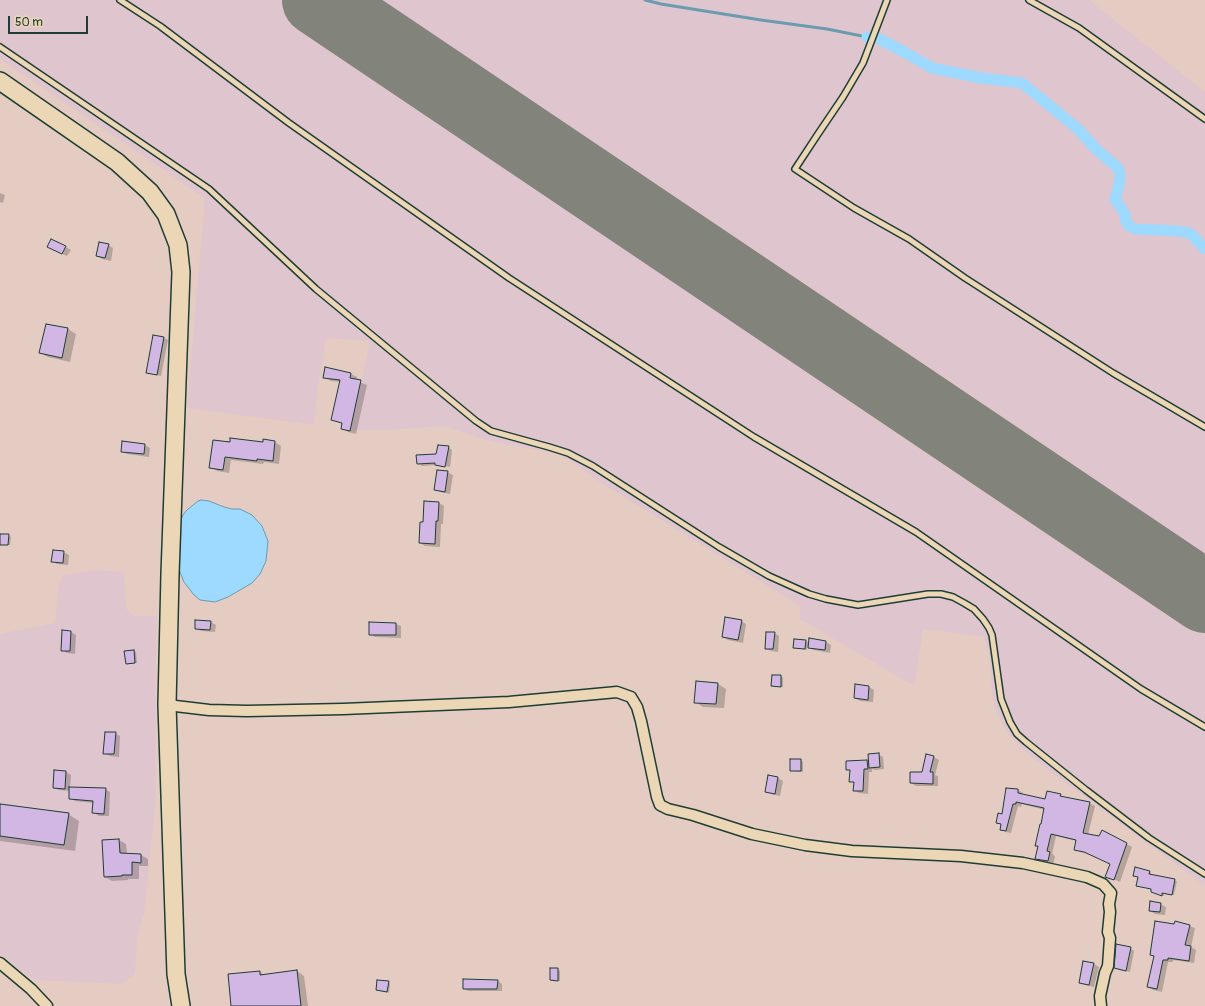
<!DOCTYPE html>
<style>
body{margin:0}
#map{position:relative;width:1205px;height:1006px;overflow:hidden;background:#e4ccc3;font-family:Pangolin,sans-serif}
canvas{display:block}
.scale{position:absolute;left:8px;top:16px;width:80px;height:18px;box-sizing:border-box;border:2px solid #1f3d34;border-top:0;padding-left:5px;font-size:12px;line-height:14px;white-space:nowrap;color:#1f3d34;-webkit-text-stroke:3px #ebd6b5;paint-order:stroke}
</style>
<div id="map">
<canvas width="1205" height="1006"></canvas>
<div class="scale">50 m</div>
</div>
<script>
const ctx = document.querySelector('canvas').getContext('2d');
ctx.lineJoin = 'round';
function fill(path, color) { ctx.fillStyle = color; ctx.fill(path, 'evenodd'); }
const toPath = rows => new Path2D(rows.map(r => 'M' + r).join(''));
function trace(path, color, width, dash) { ctx.strokeStyle = color; ctx.lineWidth = width; ctx.lineCap = dash ? 'butt' : 'round'; ctx.setLineDash(dash || []); ctx.stroke(path); }
fill(toPath([
 [0,0,1089,0,1205,92,1205,886,1026,753,1009,735,1001,721,994,705,992,690,989,656,984,637,923,629,914,686,800,619,800,606,600,482,560,454,486,440,444,426,387,430,361,430,351,431,370,341,326,338,317,393,314,425,187,408,205,198,0,59],
 [95,570,124,572,125,598,127,610,135,616,157,616,155,676,156,798,144,913,137,937,135,974,122,984,34,980,7,959,0,958,0,634,55,623,58,587,63,575]
]), '#dfc5cd');
const water = toPath([
 [201,500,209,501,224,507,232,509,240,509,252,515,262,526,268,541,266,561,260,574,252,583,228,597,215,602,200,600,194,595,184,582,178,567,180,522,183,515,187,510,198,501,201,500]
]);
fill(water, '#9ed9ff');
trace(water, '#6b9bae', 1);
fill(toPath([
 [0,193,5,195,3,203,0,202],
 [108,245,113,248,111,261,102,259,97,256],
 [66,247,71,250,67,256,53,250],
 [46,325,68,329,76,334,70,362,48,357,40,353],
 [164,338,168,340,161,376,151,374,147,372],
 [351,374,357,377,357,381,367,385,356,434,348,432,342,428,343,424,333,420,341,382,331,381,324,377],
 [264,441,275,442,281,446,279,464,264,462,263,464,231,460,229,473,217,471,210,467,231,444,264,443],
 [145,445,150,448,149,457,127,454,122,451],
 [448,447,452,450,450,467,439,465,439,466,436,465,422,466,418,463,437,455],
 [447,472,453,475,450,494,440,492,435,489],
 [425,502,439,503,444,506,443,524,441,524,440,547,425,546,420,543,424,523],
 [8,535,11,537,10,545,3,545,1,544],
 [63,552,69,555,68,565,57,564,52,561],
 [741,621,746,624,743,643,728,640,723,637],
 [211,622,216,625,215,632,201,631,196,628],
 [370,623,396,624,401,626,401,638,375,637,370,634],
 [63,631,71,632,76,635,75,654,67,653,62,650],
 [774,633,779,636,778,652,771,651,766,648],
 [806,641,810,643,826,642,831,645,830,653,814,650,807,647,807,650,794,647],
 [134,651,136,652,137,663,129,664,127,663],
 [773,676,781,676,783,678,783,687,775,687,772,686],
 [718,684,726,689,724,708,703,707,695,702],
 [869,687,874,690,873,702,860,701,855,698],
 [115,733,120,736,119,757,110,756,104,753],
 [878,754,883,757,884,769,875,770,872,769,872,772,869,772,868,794,859,793,854,790,854,783,850,781,851,771,847,769,867,761,869,763],
 [934,757,939,760,935,775,938,776,938,786,916,786,911,783,922,773],
 [801,760,803,762,803,772,793,771,791,770],
 [66,772,71,775,70,788,105,789,110,792,109,816,99,816,94,813,94,803,75,801,70,798,70,791,59,790,54,788],
 [778,778,783,781,780,796,771,794,766,791],
 [1018,790,1023,793,1023,795,1046,800,1060,795,1065,798,1089,803,1095,806,1088,835,1099,837,1102,831,1132,847,1120,882,1107,876,1111,864,1090,854,1080,852,1075,849,1077,841,1056,836,1052,854,1055,856,1053,864,1041,861,1036,858,1039,847,1036,845,1045,810,1022,804,1021,807,1018,806,1011,833,1006,832,1001,829,1002,825,997,822,1003,815],
 [0,805,68,814,79,821,75,851,0,841],
 [119,840,126,844,127,854,141,855,148,859,148,866,139,866,139,879,128,879,128,880,112,881,105,877,103,841],
 [1149,871,1151,873,1151,875,1177,881,1174,895,1164,894,1164,896,1154,893,1156,891,1139,877,1134,876],
 [1160,904,1166,907,1165,915,1155,914,1150,911],
 [1189,926,1195,928,1191,947,1196,950,1194,963,1173,960,1173,962,1168,962,1162,992,1153,990,1148,987,1155,957,1151,955],
 [1130,948,1134,951,1130,972,1119,970,1115,968],
 [1094,964,1099,967,1094,987,1085,985,1080,983],
 [558,969,560,971,560,981,553,981,551,980],
 [297,971,304,976,308,1006,232,1006,260,972,264,975],
 [498,981,502,984,502,991,468,991,464,988],
 [388,982,390,984,389,993,377,990]
]), '#0003');
trace(toPath([
 [645,0,661,4,761,20,827,29,867,37]
]), '#6b9bae', 3);
trace(toPath([
 [867,37,875,37,897,48,932,68,981,78,1022,83,1078,129,1096,149,1118,168,1120,174,1119,186,1115,199,1125,214,1126,221,1128,225,1135,229,1177,231,1189,233,1192,235,1205,249]
]), '#9ed9ff', 11);
trace(toPath([
 [318,0,1205,597]
]), '#82847c', 72);
const building = toPath([
 [51,239,66,246,62,254,47,247,51,239],
 [99,242,109,244,105,258,96,256,99,242],
 [46,324,68,328,62,358,39,353,46,324],
 [153,335,164,337,157,375,146,373,153,335],
 [325,367,351,373,350,378,361,380,350,431,341,429,342,423,331,420,340,380,323,378,325,367],
 [230,438,263,442,263,439,275,441,273,461,257,459,257,461,225,457,223,470,209,468,213,440,230,442,230,438],
 [122,441,145,444,144,454,121,452,122,441],
 [438,445,449,446,445,467,435,465,435,463,417,464,416,455,436,454,438,445],
 [437,470,448,471,445,492,434,490,437,470],
 [424,501,439,502,438,521,436,521,435,544,419,543,420,522,423,522,424,501],
 [0,534,9,534,8,545,0,545,0,534],
 [53,550,64,551,63,563,51,562,53,550],
 [725,617,742,620,738,640,722,637,725,617],
 [195,620,211,621,210,630,195,629,195,620],
 [369,622,396,623,396,635,369,635,369,622],
 [62,630,71,631,70,651,61,651,62,630],
 [766,632,775,632,773,649,765,649,766,632],
 [809,638,826,641,825,650,808,648,809,638],
 [794,639,806,640,805,649,793,648,794,639],
 [134,650,135,663,126,664,124,651,134,650],
 [772,675,781,675,781,687,771,686,772,675],
 [696,681,718,683,716,704,694,703,696,681],
 [855,684,869,686,868,700,854,698,855,684],
 [105,732,116,732,114,754,103,754,105,732],
 [879,753,880,767,869,768,868,754,879,753],
 [926,754,934,756,930,772,933,772,933,784,910,783,910,772,922,772,926,754],
 [790,759,801,759,801,771,790,771,790,759],
 [867,760,868,769,864,769,863,791,853,791,854,782,849,782,850,770,846,770,846,761,867,760],
 [54,770,66,771,65,789,53,788,54,770],
 [768,775,778,777,775,794,765,792,768,775],
 [69,787,106,788,104,814,92,813,93,801,69,799,69,787],
 [1006,788,1018,789,1018,793,1045,799,1047,791,1061,794,1060,796,1090,802,1083,833,1099,836,1102,830,1127,843,1114,880,1105,877,1110,864,1084,852,1074,850,1076,840,1051,834,1047,851,1050,852,1048,861,1035,859,1038,846,1035,846,1040,824,1041,824,1044,808,1016,802,1016,804,1013,804,1006,831,1000,830,1001,824,996,823,998,813,1002,814,1006,788],
 [0,804,69,813,64,845,0,836,0,804],
 [119,839,120,853,141,854,141,863,132,862,132,875,122,875,122,876,104,877,102,840,119,839],
 [1135,867,1150,871,1149,874,1175,879,1172,895,1162,893,1162,896,1151,892,1151,889,1136,886,1138,877,1133,876,1135,867],
 [1150,901,1161,903,1160,912,1149,911,1150,901],
 [1155,921,1174,924,1175,921,1190,925,1185,945,1191,946,1189,961,1168,958,1168,960,1163,960,1157,989,1147,987,1154,956,1150,955,1155,921],
 [1116,944,1131,947,1126,971,1114,968,1116,944],
 [1083,961,1094,963,1089,985,1079,983,1083,961],
 [550,968,558,968,558,981,550,980,550,968],
 [297,970,301,1006,231,1006,228,974,260,971,260,975,297,970],
 [463,979,498,980,497,989,463,989,463,979],
 [377,980,389,981,387,992,376,990,377,980]
]);
fill(building, '#d2b6e4');
trace(building, '#1f3d34', 1);
const service = toPath([
 [120,0,160,26,289,123,509,278,754,437,916,532,1141,689,1205,727],
 [887,0,863,63,843,97,818,134,795,169,854,208,909,239,965,278,1113,373,1205,427],
 [1029,0,1079,28,1205,119],
 [0,47,209,189,316,289,476,421,491,431,549,447,568,453,593,466,719,547,769,576,809,594,826,599,858,605,928,594,941,594,953,597,964,603,974,609,983,619,989,628,992,635,1001,699,1010,722,1017,734,1026,742,1086,790,1149,838,1205,874]
]);
const minor = toPath([
 [167,705,209,710,247,711,343,709,509,702,617,692,631,697,637,707,641,721,657,797,660,805,668,809,693,815,752,834,805,845,852,851,961,856,1023,863,1087,877,1103,884,1111,893,1109,904,1110,912,1108,932,1110,938,1108,966,1105,973,1100,996,1101,1006],
 [0,963,31,989,47,1006]
]);
const trunk = toPath([
 [0,81,117,162,150,192,166,214,178,245,181,272,170,574,167,705,176,974,181,1006]
]);
trace(service, '#1f3d34', 8);
trace(minor, '#1f3d34', 13);
trace(trunk, '#1f3d34', 20);
trace(service, '#ebd6b5', 5);
trace(minor, '#ebd6b5', 10);
trace(trunk, '#ebd6b5', 17);
</script>
